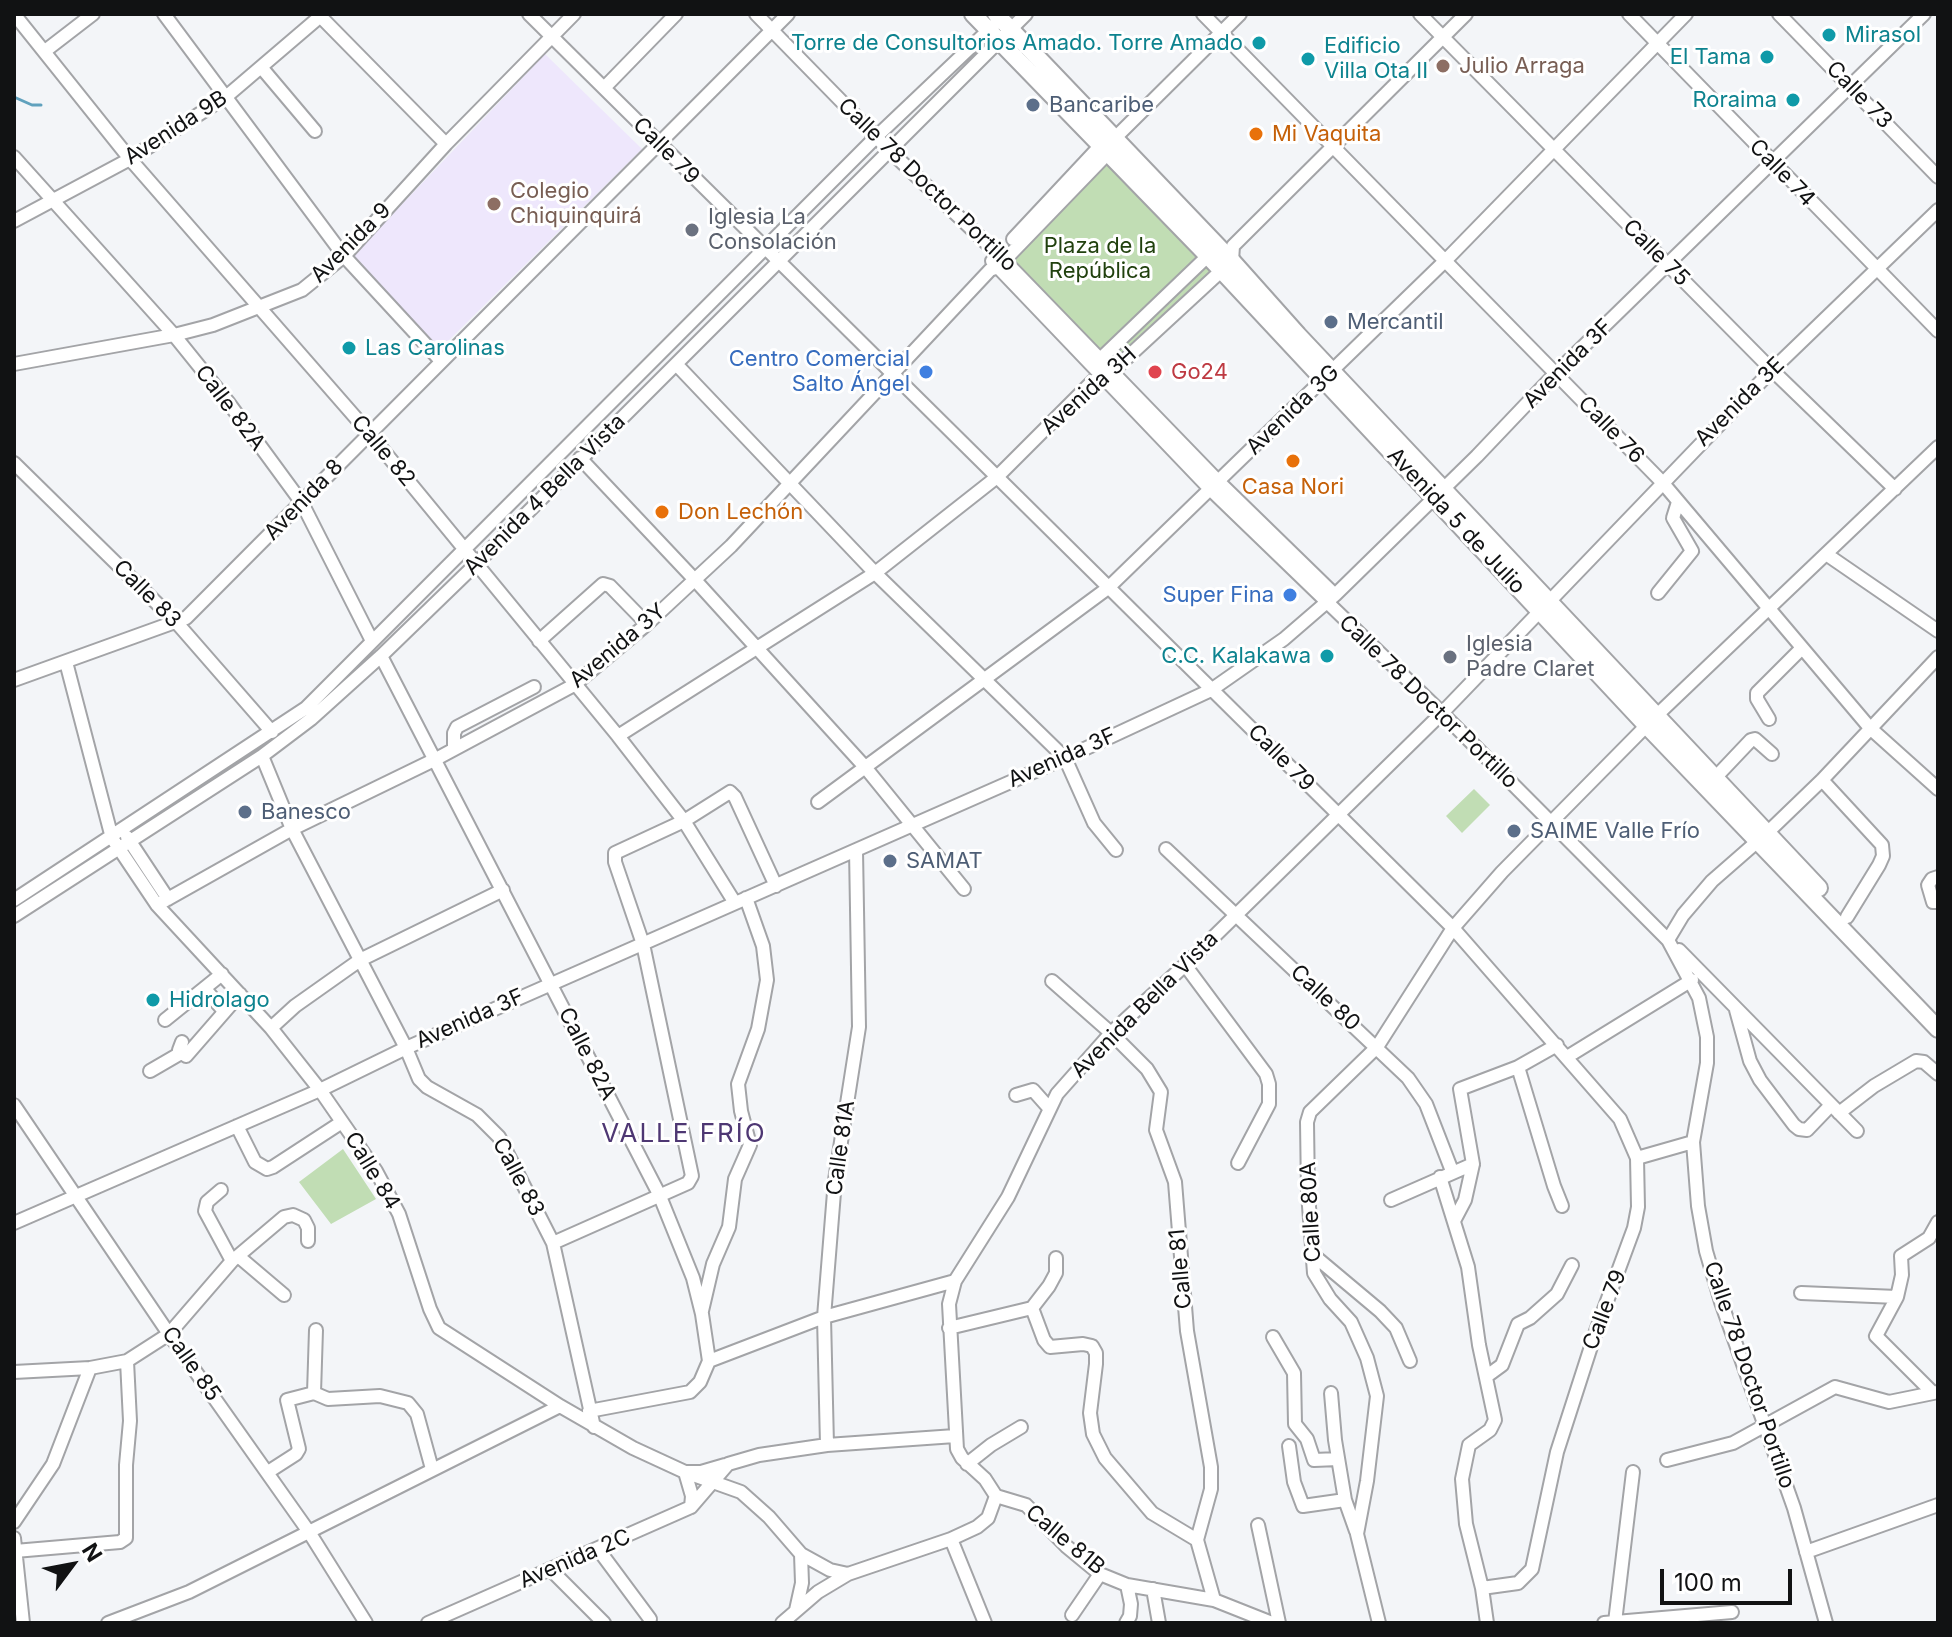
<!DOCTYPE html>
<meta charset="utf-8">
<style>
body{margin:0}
#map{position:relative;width:1952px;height:1637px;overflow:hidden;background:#f3f5f8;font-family:Inter,sans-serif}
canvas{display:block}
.frame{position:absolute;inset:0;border:16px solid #111213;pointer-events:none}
.north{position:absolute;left:32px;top:1525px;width:80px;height:80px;-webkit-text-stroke:6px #fff;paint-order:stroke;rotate:58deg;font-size:22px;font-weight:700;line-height:32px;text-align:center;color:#111213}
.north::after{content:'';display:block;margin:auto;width:28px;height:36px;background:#111213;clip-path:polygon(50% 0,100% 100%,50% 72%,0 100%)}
.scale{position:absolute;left:1660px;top:1569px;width:132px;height:36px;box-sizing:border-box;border:4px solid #111213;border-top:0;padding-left:10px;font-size:24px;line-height:28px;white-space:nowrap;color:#111213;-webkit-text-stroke:6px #fff;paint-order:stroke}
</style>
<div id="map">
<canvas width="1952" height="1637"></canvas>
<div class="frame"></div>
<div class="north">N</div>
<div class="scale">100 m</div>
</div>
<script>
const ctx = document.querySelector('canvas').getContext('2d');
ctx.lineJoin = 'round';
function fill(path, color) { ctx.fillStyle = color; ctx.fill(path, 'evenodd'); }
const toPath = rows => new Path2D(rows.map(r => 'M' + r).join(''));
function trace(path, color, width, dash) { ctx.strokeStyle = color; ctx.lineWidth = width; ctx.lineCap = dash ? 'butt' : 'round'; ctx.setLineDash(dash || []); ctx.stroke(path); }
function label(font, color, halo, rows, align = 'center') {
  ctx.font = font + ' Inter,sans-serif'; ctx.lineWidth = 6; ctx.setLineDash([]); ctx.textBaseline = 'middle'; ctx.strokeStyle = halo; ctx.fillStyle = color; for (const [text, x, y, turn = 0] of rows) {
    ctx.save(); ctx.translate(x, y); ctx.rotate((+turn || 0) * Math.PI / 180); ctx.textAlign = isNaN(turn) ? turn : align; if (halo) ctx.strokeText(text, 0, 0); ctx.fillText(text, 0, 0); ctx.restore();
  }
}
fill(toPath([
 [545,54,642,149,439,350,349,260]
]), '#eee7fc');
fill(toPath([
 [1098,152,1218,277,1111,375,999,260],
 [1474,789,1490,805,1462,833,1446,816],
 [343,1149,376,1199,331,1224,299,1182]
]), '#c1ddb4');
trace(toPath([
 [14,97,32,105,41,105]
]), '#60a1bd', 3);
const minor = toPath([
 [14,14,130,159,369,433,618,736,684,821,735,903],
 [164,14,344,256,441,361],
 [318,14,446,144],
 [529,14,1453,928,1620,1119,1637,1158,1638,1207,1634,1228,1596,1331,1557,1452,1532,1569,1518,1583,1482,1588,1487,1623],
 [756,14,889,150,1004,260,1219,482,1335,595],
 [1203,14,1662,482,1870,728,1938,789],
 [1420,14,1772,370,1895,489],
 [1629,14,1938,331],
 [1779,14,1938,177],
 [45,51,93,14],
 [261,67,315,131],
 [604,88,676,14],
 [14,157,174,335,228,402,302,503,372,641],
 [14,221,130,159,227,96,323,14],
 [1013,239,1101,145,1111,136,1119,134,1240,14],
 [992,261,1211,490,1442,713,1668,940,1699,998,1707,1037,1707,1063,1693,1142,1698,1206,1706,1251,1721,1302,1794,1508,1826,1623],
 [1096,363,1213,251],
 [14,364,174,335,213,325,302,290,344,256,446,144,574,14],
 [676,364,875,573,1065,758,1094,823,1116,850],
 [580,458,695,580,865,767,964,889],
 [14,463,177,623,272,732],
 [1826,554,1938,631],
 [1658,593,1692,551,1673,518,1678,502],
 [539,641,603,584,610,586,647,624],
 [381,656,659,1194,693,1278,702,1314,709,1361,824,1317,955,1281],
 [66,662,112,838,157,905,271,1028,320,1090,376,1171,399,1214,430,1309,439,1328,560,1406,633,1448,685,1472,741,1492,769,1517,801,1554,830,1570,848,1574],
 [14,680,186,618,788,14],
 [1769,719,1757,699,1757,693,1802,648],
 [618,736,875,573,997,477,1093,381,1105,378,1221,271,1232,261,1233,246,1466,14],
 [454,749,454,733,457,727,534,687],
 [262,756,292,829,406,1048,419,1079,427,1087,477,1115,499,1137,553,1243,594,1427],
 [1715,778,1751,740,1755,739,1772,754],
 [1822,780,1882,845,1883,856,1879,865,1847,917],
 [818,802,1108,588,1446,260,1686,14],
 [127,837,168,899],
 [1166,849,1408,1078,1426,1104,1452,1171],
 [1938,877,1932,879,1928,885,1933,902,1938,902],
 [14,900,306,708,876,137,994,25],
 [157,905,292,829,436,759,574,685,647,624,731,546,990,270,998,267,1112,149],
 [14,916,262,756,311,719,381,656,476,564,1026,14],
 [1668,940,1683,915,1712,881,1767,833,1822,780,1938,657],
 [1679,950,1857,1131],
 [1185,965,1266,1074,1269,1084,1269,1104,1238,1163],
 [1052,981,1111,1033,1147,1069,1161,1092,1156,1130,1175,1182,1187,1331,1211,1467,1211,1489,1197,1540,1214,1600],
 [205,989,224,1011],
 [1736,1010,1750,1061,1760,1080,1794,1125,1799,1129,1807,1130,1830,1106],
 [165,1020,222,974],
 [271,1028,295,1006,360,960,503,890],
 [182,1042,179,1050,186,1056,240,994],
 [1567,1057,1692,980],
 [1518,1067,1554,1186,1562,1206],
 [150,1071,181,1053],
 [1016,1095,1033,1090,1049,1108],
 [14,1105,169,1334,309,1532,366,1623],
 [1839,1113,1874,1086,1916,1061,1924,1062,1938,1074],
 [237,1126,255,1162,267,1169,273,1167,342,1122],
 [1637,1158,1693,1142],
 [1440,1177,1468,1267,1479,1345,1495,1420,1490,1430,1469,1445,1462,1479,1466,1524,1482,1588],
 [221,1190,207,1202,205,1211,232,1261],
 [1391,1200,1473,1164,1460,1089,1518,1067,1557,1045],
 [1455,1219,1465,1200,1473,1164],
 [14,1223,320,1090,406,1048,1065,758,1211,690,1284,639,1335,595,1477,456,1555,374,1924,14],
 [553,1243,688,1183,692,1176,643,944,615,862,615,853,684,821,730,792,735,797,776,886],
 [1312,1254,1380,1311,1396,1328,1410,1361],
 [238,1256,284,1295],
 [1801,1293,1897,1297,1876,1336,1932,1392],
 [1897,1297,1902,1275,1901,1256,1929,1238,1938,1222],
 [1032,1308,1049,1286,1056,1273,1056,1258],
 [702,1311,713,1264,729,1227,735,1179,750,1145,741,1111,738,1084,758,1029,767,980,763,946,746,898],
 [949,1328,1032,1308,1044,1340,1050,1347,1083,1344,1092,1346,1096,1353,1096,1364,1090,1413,1093,1434,1105,1458,1152,1513,1197,1540],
 [1273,1337,1294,1373,1295,1424,1307,1439,1314,1460,1338,1459],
 [14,1372,90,1368,127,1361,169,1334,232,1261,284,1217,293,1215,304,1220,308,1228,308,1241],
 [1487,1376,1502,1365,1518,1324,1530,1318,1557,1294,1572,1265],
 [314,1393,316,1330],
 [1331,1393,1335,1440,1345,1500,1356,1531],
 [589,1411,690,1392,700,1382,709,1361],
 [827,1445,824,1317,835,1180,859,1027,856,850],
 [1289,1446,1294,1482,1303,1506,1345,1500],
 [1667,1460,1733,1443,1835,1387,1889,1402,1938,1392],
 [967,1464,991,1445,1021,1427],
 [268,1472,296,1454,299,1449,287,1400,314,1393,328,1399,380,1396,408,1403,417,1414,432,1469],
 [996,1496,985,1479,962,1458,957,1449,949,1304,955,1281,1008,1197,1057,1094,1111,1033,1185,965,1442,713,1772,370,1938,210],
 [996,1496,1026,1505,1066,1546,1100,1574,1127,1585,1214,1600,1272,1623],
 [691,1507,692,1496,685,1472,701,1472,725,1465],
 [14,1522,53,1464,90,1368],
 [1258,1525,1279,1623],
 [14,1538,23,1623],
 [951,1539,985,1623],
 [598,1549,650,1619],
 [15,1551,120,1542,126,1538,126,1465,130,1421,127,1361],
 [1806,1552,1938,1505],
 [550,1569,604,1623],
 [1153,1589,1159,1623],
 [796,1610,802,1583,801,1554],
 [1072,1615,1100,1574],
 [1615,1622,1633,1472],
 [108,1623,189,1592,560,1406],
 [428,1623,691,1507,728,1464,759,1455,827,1445,955,1436],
 [782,1623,818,1592,848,1574,951,1539,977,1527,988,1518,996,1496],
 [1126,1623,1130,1616,1131,1604,1127,1585],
 [1379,1623,1357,1534,1367,1481,1377,1396,1367,1358,1351,1322,1330,1299,1314,1273,1308,1193,1307,1122,1310,1112,1377,1047,1453,928,1502,872,1656,716,1938,447],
 [1604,1623,1732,1612]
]);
const major = toPath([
 [973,14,1208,256,1647,726,1938,1029],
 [996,14,1232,261,1298,335,1819,888]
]);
trace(minor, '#a3a4a7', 16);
trace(major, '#a3a4a7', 20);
trace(minor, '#fff', 12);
trace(major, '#fff', 16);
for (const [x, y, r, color] of [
 [1829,35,8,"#0f9aa8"],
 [1259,43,8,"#0f9aa8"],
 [1767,57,8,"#0f9aa8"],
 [1308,59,8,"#0f9aa8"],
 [1443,66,8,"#8d6e63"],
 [1793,100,8,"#0f9aa8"],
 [1033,105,8,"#5c6f8a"],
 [1256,134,8,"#e8710a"],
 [494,204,8,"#8d6e63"],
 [692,230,8,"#6b7280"],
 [1331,322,8,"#5c6f8a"],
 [349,348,8,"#0f9aa8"],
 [926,372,8,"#3f7fe0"],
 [1155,372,8,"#e0444e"],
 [1293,461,8,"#e8710a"],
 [662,512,8,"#e8710a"],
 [1290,595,8,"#3f7fe0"],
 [1327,656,8,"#0f9aa8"],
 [1450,657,8,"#6b7280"],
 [245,812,8,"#5c6f8a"],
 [1514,831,8,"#5c6f8a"],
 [890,861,8,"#5c6f8a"],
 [153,1000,8,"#0f9aa8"]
]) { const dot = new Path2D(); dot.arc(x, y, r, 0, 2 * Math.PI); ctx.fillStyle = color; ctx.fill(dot); trace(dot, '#fff', 3); }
label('22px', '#0d838f', '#fff', [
 ["Mirasol",1845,35],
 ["Torre de Consultorios Amado. Torre Amado",1243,43,"right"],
 ["Edificio",1324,46],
 ["Villa Ota II",1324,71],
 ["El Tama",1751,57,"right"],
 ["Roraima",1777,100,"right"],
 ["Las Carolinas",365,348],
 ["C.C. Kalakawa",1311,656,"right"],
 ["Hidrolago",169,1000]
], 'left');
label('22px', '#785e54', '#fff', [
 ["Julio Arraga",1459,66],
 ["Colegio",510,191],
 ["Chiquinquirá",510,216]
], 'left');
label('22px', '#111213', '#fff', [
 ["Calle 73",1859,95,46],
 ["Avenida 9B",176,128,-33],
 ["Calle 79",666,151,45],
 ["Calle 74",1782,173,46],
 ["Calle 78 Doctor Portillo",927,185,44],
 ["Avenida 9",351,243,-45],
 ["Calle 75",1656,253,45],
 ["Avenida 3F",1568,364,-45],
 ["Avenida 3H",1089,391,-42],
 ["Avenida 3E",1740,402,-45],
 ["Calle 82A",230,408,53],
 ["Avenida 3G",1293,410,-44],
 ["Calle 76",1611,430,46],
 ["Calle 82",383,451,50],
 ["Avenida 4 Bella Vista",545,495,-45],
 ["Avenida 8",304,500,-46],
 ["Avenida 5 de Julio",1456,521,47],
 ["Calle 83",147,594,45],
 ["Avenida 3Y",618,646,-40],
 ["Calle 78 Doctor Portillo",1428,702,44],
 ["Avenida 3F",1062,758,-24],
 ["Calle 79",1281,758,45],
 ["Calle 80",1325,998,43],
 ["Avenida Bella Vista",1145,1005,-45],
 ["Avenida 3F",470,1019,-24],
 ["Calle 82A",587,1054,63],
 ["Calle 81A",841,1148,-82],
 ["Calle 84",372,1171,59],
 ["Calle 83",518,1177,62],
 ["Calle 80A",1311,1212,-93],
 ["Calle 81",1181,1269,-95],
 ["Calle 79",1605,1310,-69],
 ["Calle 85",191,1364,55],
 ["Calle 78 Doctor Portillo",1749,1375,71],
 ["Calle 81B",1065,1540,40],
 ["Avenida 2C",575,1559,-23]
]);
label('22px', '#4e5e75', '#fff', [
 ["Bancaribe",1049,105],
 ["Mercantil",1347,322],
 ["Banesco",261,812],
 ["SAIME Valle Frío",1530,831],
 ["SAMAT",906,861]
], 'left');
label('22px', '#c56008', '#fff', [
 ["Mi Vaquita",1272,134],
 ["Casa Nori",1293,487,"center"],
 ["Don Lechón",678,512]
], 'left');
label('22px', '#5b616d', '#fff', [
 ["Iglesia La",708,217],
 ["Consolación",708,242],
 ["Iglesia",1466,644],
 ["Padre Claret",1466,669]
], 'left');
label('22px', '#21410e', '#fff', [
 ["Plaza de la",1100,246],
 ["República",1100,271]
]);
label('22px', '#366cbe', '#fff', [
 ["Centro Comercial",910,359],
 ["Salto Ángel",910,384],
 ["Super Fina",1274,595]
], 'right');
label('22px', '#be3a42', '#fff', [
 ["Go24",1171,372]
], 'left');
ctx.letterSpacing = '2px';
label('26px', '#4e3773', '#fff', [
 ["VALLE FRÍO",684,1134]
]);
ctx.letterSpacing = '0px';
</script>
